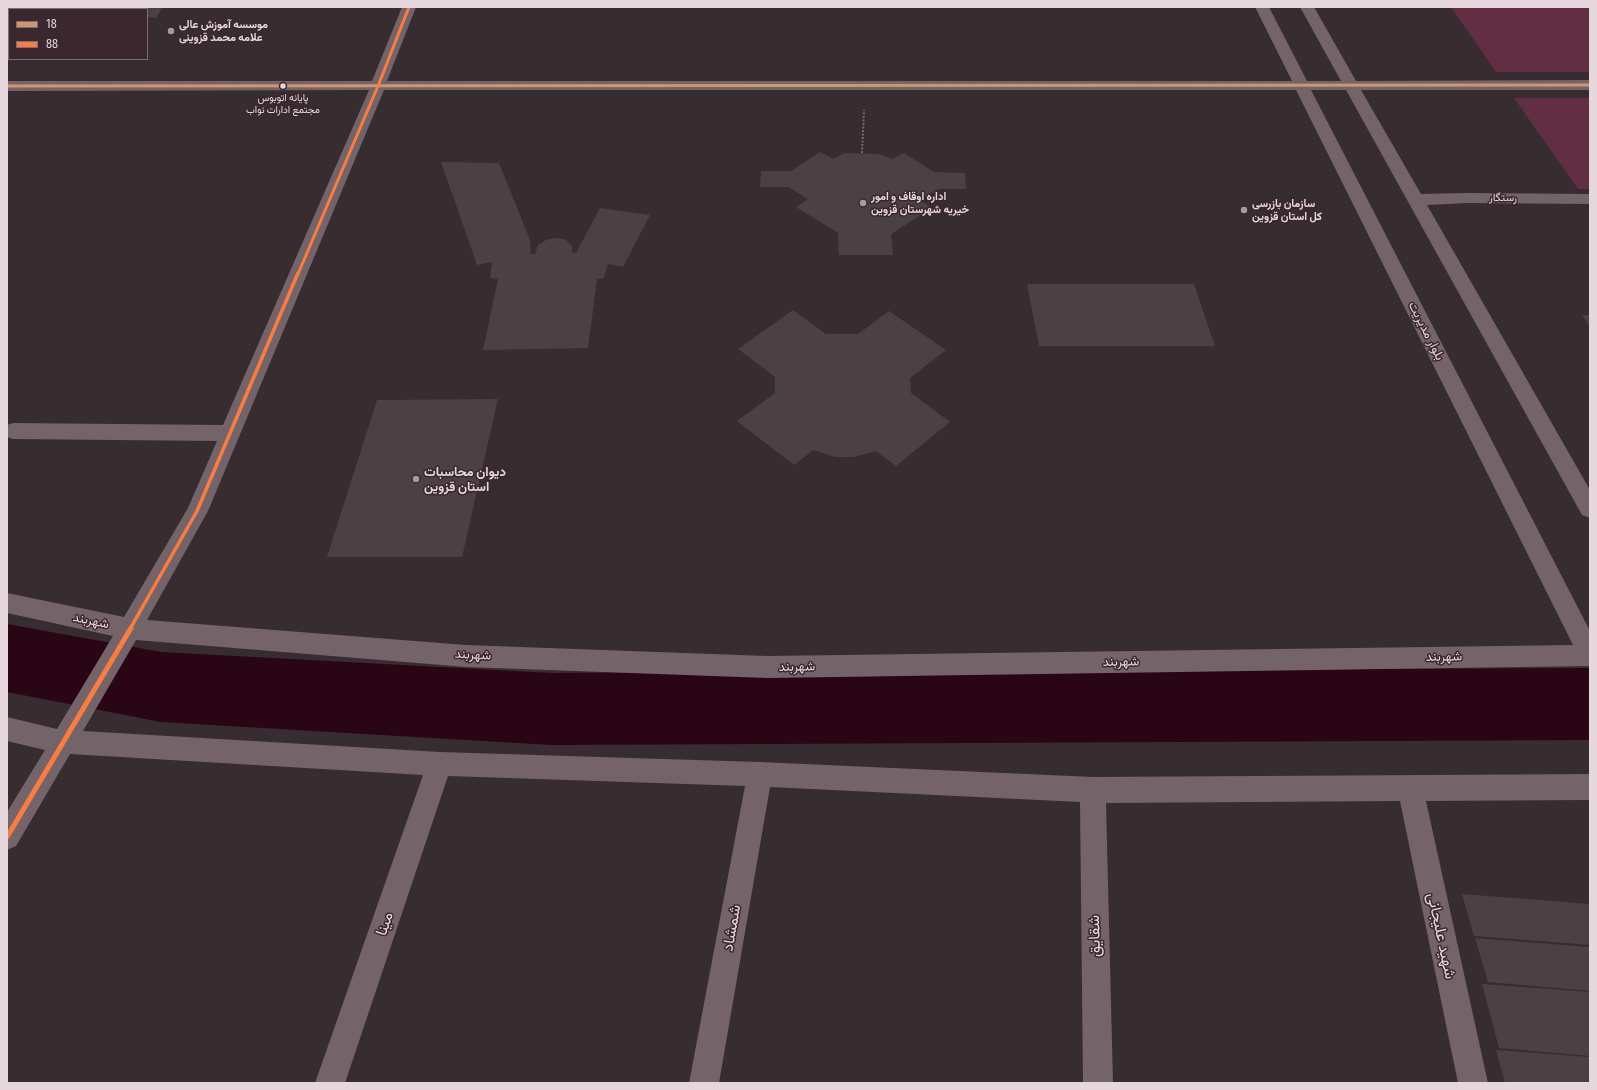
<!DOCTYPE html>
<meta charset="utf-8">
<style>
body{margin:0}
#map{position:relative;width:1597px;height:1090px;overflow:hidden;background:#372c2f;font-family:"Fira Sans Condensed",sans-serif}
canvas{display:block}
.frame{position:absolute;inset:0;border:8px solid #e5d7dc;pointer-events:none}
.legend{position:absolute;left:8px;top:8px;width:140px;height:52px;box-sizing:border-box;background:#3b272e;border:1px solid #7f6d74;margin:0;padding:5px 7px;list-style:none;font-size:12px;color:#e5d7dc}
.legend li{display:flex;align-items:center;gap:8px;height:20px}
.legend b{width:20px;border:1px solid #7f6d74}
</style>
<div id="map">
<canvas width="1597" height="1090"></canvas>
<div class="frame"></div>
<ul class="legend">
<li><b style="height:5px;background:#cd976f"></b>18</li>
<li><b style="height:5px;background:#f77d43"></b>88</li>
</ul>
</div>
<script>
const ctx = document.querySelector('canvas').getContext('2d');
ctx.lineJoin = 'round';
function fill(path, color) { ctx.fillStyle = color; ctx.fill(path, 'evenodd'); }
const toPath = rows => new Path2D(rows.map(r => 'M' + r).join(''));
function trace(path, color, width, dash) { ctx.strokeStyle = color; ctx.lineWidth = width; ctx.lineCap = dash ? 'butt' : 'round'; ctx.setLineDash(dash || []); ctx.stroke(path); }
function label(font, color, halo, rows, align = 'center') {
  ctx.font = font + ' "Fira Sans Condensed",Vazirmatn,sans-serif'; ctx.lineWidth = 3; ctx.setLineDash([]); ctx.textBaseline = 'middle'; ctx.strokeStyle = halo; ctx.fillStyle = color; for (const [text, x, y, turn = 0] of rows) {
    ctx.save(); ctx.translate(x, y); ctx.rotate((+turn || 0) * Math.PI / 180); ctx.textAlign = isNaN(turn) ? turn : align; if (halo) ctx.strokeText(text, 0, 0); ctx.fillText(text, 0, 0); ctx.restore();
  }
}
fill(toPath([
 [1451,7,1590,7,1590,72,1496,72],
 [1514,98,1590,98,1590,189,1578,189]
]), '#612e43');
fill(toPath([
 [7,624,161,652,551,673,1590,668,1590,740,551,745,161,722,7,692,7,624]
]), '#290516');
fill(toPath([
 [7,7,57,7,55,9,9,9,7,11],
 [92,7,163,7,156,18,147,17,147,9,91,9],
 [820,152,833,159,844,153,880,154,892,159,904,153,934,172,965,173,966,189,939,189,920,200,932,208,891,234,893,255,839,255,838,233,796,207,808,199,788,187,760,187,761,171,791,171],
 [441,162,499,163,530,240,531,254,535,254,538,245,546,240,554,238,565,239,572,246,572,252,576,253,600,208,650,215,623,267,608,264,604,278,597,279,588,348,483,350,498,279,490,278,492,262,477,265],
 [1027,284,1194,284,1215,346,1039,346],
 [793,310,826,334,858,334,889,311,946,350,910,378,911,393,950,422,896,466,876,451,854,457,835,457,813,450,794,465,737,421,775,393,775,377,738,349],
 [1582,315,1590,315,1590,327],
 [498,399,462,557,327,557,377,400],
 [1462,894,1590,904,1590,945,1474,936],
 [1475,938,1590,947,1590,991,1488,982],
 [1482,984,1590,992,1590,1056,1499,1048],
 [1496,1050,1590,1057,1590,1083,1505,1083]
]), '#4b4144');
trace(toPath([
 [862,153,864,110]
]), '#76686d', 2, [2, 1.5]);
fill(toPath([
 [402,7,416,7,387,81,1292,81,1255,7,1269,7,1307,81,1341,81,1300,7,1314,7,1356,81,1590,80,1590,90,1361,90,1421,194,1468,193,1590,194,1590,204,1468,203,1427,205,1590,490,1590,518,1582,515,1346,90,1311,90,1590,631,1590,666,767,678,466,667,136,640,83,731,440,752,760,762,1093,777,1590,774,1590,800,1426,801,1488,1083,1458,1083,1400,801,1106,803,1113,1083,1083,1083,1080,802,770,787,719,1083,689,1083,745,786,448,776,345,1083,315,1083,423,775,70,754,16,846,7,850,7,812,45,750,7,741,7,717,57,729,113,636,7,613,7,593,124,617,188,508,217,441,13,439,7,437,7,425,13,423,223,425,369,90,7,91,7,81,372,81,402,7],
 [384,90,1296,90,1573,645,767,656,466,645,147,620,208,511,384,90]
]), '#75636a');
trace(toPath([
 [7,86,1590,85]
]), '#cd976f', 3);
trace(toPath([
 [298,274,378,86,409,7]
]), '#f77d43', 3);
trace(toPath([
 [130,629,197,511,298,273]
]), '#f77d43', 3.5);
trace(toPath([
 [7,837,131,628]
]), '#f77d43', 5);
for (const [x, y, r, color] of [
 [171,31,4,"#a89b9f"],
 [283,86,3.5,"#e5d7dc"],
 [863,203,4,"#a89b9f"],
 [1244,210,4,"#a89b9f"],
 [416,479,4,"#a89b9f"]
]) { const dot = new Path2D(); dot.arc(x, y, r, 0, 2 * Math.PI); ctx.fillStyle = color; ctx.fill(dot); trace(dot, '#3b272e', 1.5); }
label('10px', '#e5d7dc', '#3b272e', [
 ["پایانه اتوبوس",283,98],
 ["مجتمع ادارات نواب",283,110]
]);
label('bold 11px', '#e5d7dc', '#3b272e', [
 ["موسسه آموزش عالی",179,25],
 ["علامه محمد قزوینی",179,38],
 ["اداره اوقاف و امور",871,197],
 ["خیریه شهرستان قزوین",871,210],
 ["سازمان بازرسی",1252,204],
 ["کل استان قزوین",1252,217]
], 'left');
label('11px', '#e5d7dc', '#3b272e', [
 ["رستگار",1503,198,1]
]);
label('13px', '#e5d7dc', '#3b272e', [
 ["بلوار مدیریت",1426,331,63],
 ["شهربند",91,621,12],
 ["شهربند",473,655,3],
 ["شهربند",1444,657,-1],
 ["شهربند",1121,662,-1],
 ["شهربند",797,667,-1]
]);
label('bold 13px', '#e5d7dc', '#3b272e', [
 ["دیوان محاسبات",424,472],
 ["استان قزوین",424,487]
], 'left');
label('16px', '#e5d7dc', '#3b272e', [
 ["مینا",385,924,-71],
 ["شمشاد",732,928,-80],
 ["شقایق",1095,936,-91],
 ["شهید علیجانی",1441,936,78]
]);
</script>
